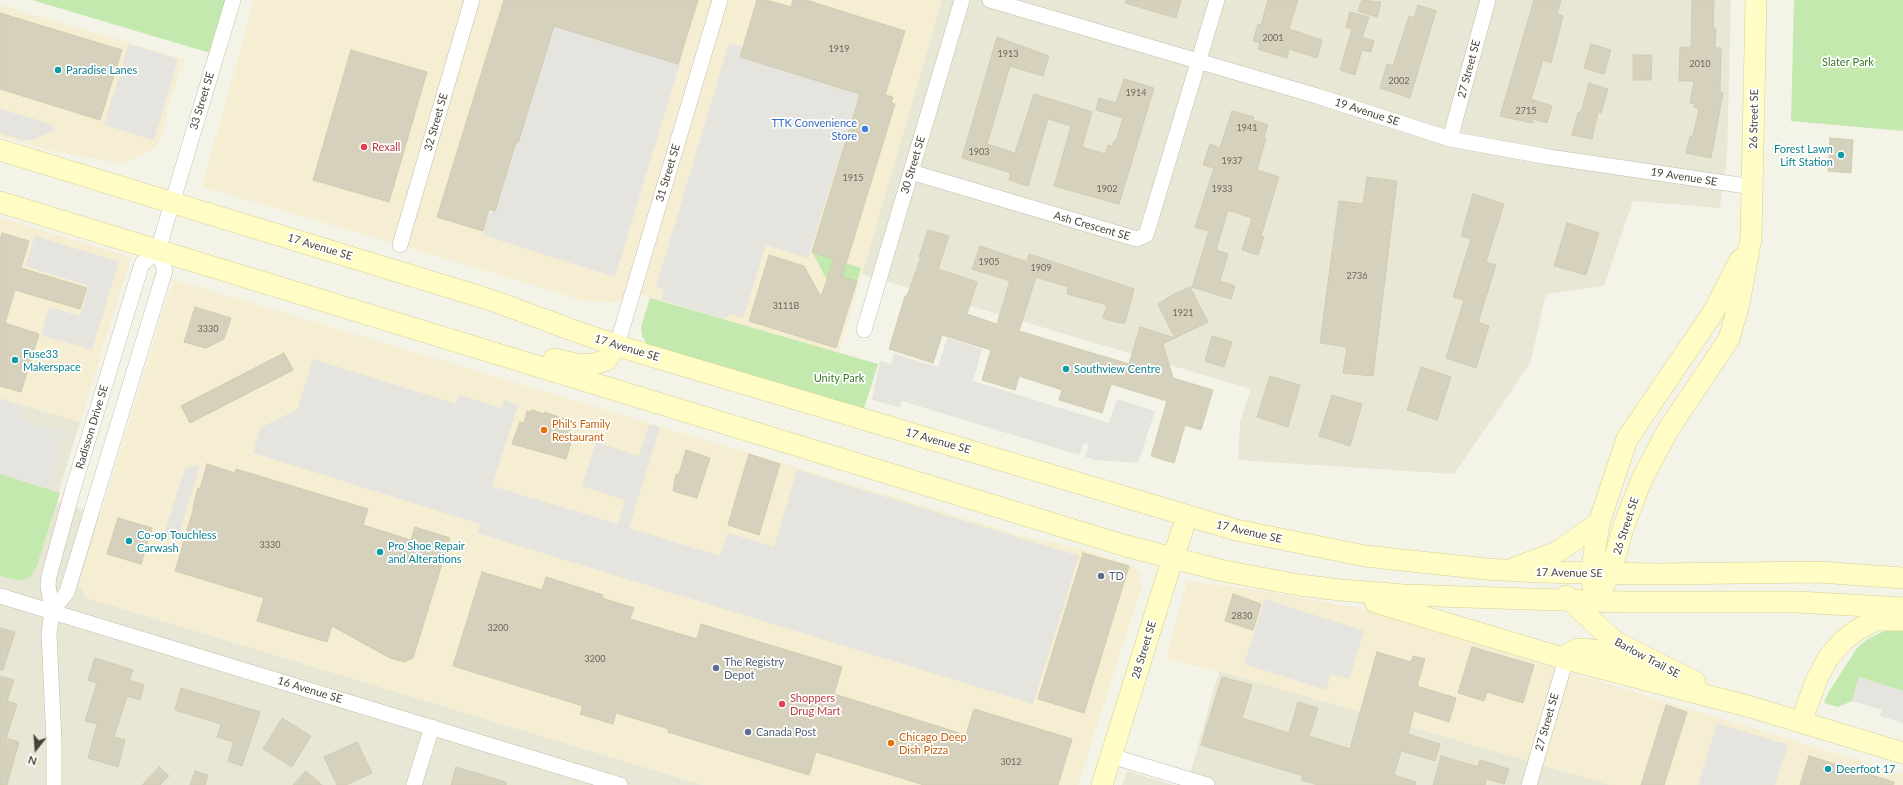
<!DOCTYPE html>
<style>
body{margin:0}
#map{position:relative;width:1903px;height:785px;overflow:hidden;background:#f4f3e7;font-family:Lato,sans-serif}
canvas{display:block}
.north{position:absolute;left:16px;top:729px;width:40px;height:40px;-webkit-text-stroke:3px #fff;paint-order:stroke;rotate:197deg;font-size:11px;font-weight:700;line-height:16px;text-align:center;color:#474436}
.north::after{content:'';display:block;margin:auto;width:14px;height:18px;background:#474436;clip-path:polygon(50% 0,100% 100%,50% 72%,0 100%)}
</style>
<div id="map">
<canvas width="1903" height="785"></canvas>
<div class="north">N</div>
</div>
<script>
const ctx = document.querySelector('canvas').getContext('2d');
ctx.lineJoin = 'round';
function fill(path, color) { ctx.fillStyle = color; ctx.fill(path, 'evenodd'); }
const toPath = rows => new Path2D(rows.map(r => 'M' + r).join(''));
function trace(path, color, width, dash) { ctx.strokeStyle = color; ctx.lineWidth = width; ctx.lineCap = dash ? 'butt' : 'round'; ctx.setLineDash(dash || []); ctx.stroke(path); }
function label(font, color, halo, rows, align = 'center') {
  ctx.font = font + ' Lato,sans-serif'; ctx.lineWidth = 3.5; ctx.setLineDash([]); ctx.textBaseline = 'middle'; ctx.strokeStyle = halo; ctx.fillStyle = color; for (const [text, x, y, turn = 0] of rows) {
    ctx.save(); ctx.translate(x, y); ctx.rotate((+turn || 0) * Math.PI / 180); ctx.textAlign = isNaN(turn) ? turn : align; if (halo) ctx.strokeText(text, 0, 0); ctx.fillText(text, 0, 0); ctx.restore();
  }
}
fill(toPath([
 [942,0,1731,0,1727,156,1720,208,1633,201,1604,286,1546,294,1530,364,1454,474,1238,460,1240,422,1251,389,862,274],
 [0,398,80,422,56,501,100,515,79,585,87,598,703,785,0,785],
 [1219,671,1611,785,1187,785],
 [1127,771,1173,785,1122,785]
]), '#e8e6d5');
fill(toPath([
 [254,0,942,0,839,353,728,321,650,298,634,291,630,302,585,301,400,245,202,187],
 [0,5,184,59,167,112,162,138,154,149,123,164,53,151,0,136],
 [0,218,131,257,80,422,0,398],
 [173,279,1033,539,1068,545,1130,564,1141,573,1138,578,1142,585,1078,785,703,785,87,598,79,586],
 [1187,581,1252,589,1359,608,1903,774,1903,785,1611,785,1219,671,1166,659]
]), '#f6eed2');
fill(toPath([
 [32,0,233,0,217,55],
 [1794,0,1903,0,1903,131,1791,121],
 [812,252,861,268,857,281,830,273,827,280],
 [650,298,878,364,863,412,647,344,642,336,641,327],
 [0,474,60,493,36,568,30,577,22,581,0,576],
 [1886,630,1903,631,1903,691,1859,677,1852,701,1838,707,1824,703,1828,693,1857,648,1868,639]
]), '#c4e9af');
fill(toPath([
 [550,13,683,53,615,277,483,235],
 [729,43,862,85,808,258,766,245,743,318,731,314,723,319,661,300,664,290,656,287],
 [129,44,178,59,154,140,104,125],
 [0,109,48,123,56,129,33,140,22,140,0,133],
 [35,236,119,262,92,350,41,335,49,307,80,316,89,286,25,266],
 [947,338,982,349,973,381,1109,423,1117,399,1155,411,1138,463,1096,460,1085,457,1089,445,1084,443,1079,455,902,401,899,407,872,400,880,361,892,364,894,354,938,367],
 [313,359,456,404,459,395,501,408,504,400,518,405,492,486,618,524,625,500,582,486,596,442,639,456,649,424,660,427,629,528,720,556,728,533,774,547,797,470,1079,556,1033,704,477,533,480,524,253,453,260,428,298,409],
 [0,400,24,408,21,419,63,433,49,489,0,474],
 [200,465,178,538,164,534,185,468],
 [1265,599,1364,631,1349,679,1331,674,1326,690,1244,664],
 [1859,677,1903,691,1903,723,1880,716,1882,710,1852,701],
 [1717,723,1788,745,1775,785,1698,785]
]), '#e5e4df');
const building = toPath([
 [504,0,698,0,678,64,554,26,518,143,516,142,495,211,489,209,483,231,437,217,504,0],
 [757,0,766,0,791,7,793,0,806,0,905,31,885,95,893,97,891,103,895,104,842,277,857,281,836,348,749,321,769,255,804,266,821,297,834,259,812,252,860,94,740,57,757,0],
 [1126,0,1181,0,1176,18,1125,3,1126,0],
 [1268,0,1298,0,1289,29,1322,40,1317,58,1289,49,1287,58,1258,49,1260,43,1253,41,1258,24,1261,25,1268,0],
 [1362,0,1381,2,1377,17,1358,11,1362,0],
 [1534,0,1561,0,1557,14,1563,16,1551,63,1543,60,1531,99,1552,106,1547,123,1533,119,1532,123,1500,116,1534,0],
 [1692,0,1714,0,1713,28,1716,28,1715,48,1721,48,1720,92,1723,93,1711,158,1686,153,1690,136,1693,136,1699,109,1694,107,1695,104,1690,103,1694,81,1679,81,1680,47,1691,48,1692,0],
 [1418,5,1436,11,1410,98,1380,88,1387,64,1393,66,1409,16,1414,18,1418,5],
 [1350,12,1369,17,1362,37,1374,41,1371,52,1362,50,1355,75,1340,70,1352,29,1346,27,1350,12],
 [0,13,122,50,100,120,0,89,0,13],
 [997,37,1049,56,1043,76,1010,66,987,144,1015,153,1034,94,1092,112,1082,147,1105,154,1108,145,1112,146,1114,141,1116,141,1123,118,1096,110,1099,98,1116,103,1124,79,1154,88,1119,204,1054,186,1071,126,1048,119,1028,186,1009,180,1011,173,962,158,997,37],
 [1591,44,1611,50,1604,74,1584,68,1591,44],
 [351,50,427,72,389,202,313,180,351,50],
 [1633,55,1652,55,1651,80,1633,80,1633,55],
 [1589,83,1608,89,1601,113,1598,112,1592,139,1572,135,1578,112,1581,112,1589,83],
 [1232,111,1254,117,1253,120,1268,125,1264,137,1266,138,1257,170,1279,177,1261,236,1264,237,1258,255,1242,250,1252,218,1228,210,1216,250,1228,254,1220,281,1235,286,1231,299,1192,287,1209,231,1195,227,1214,168,1203,165,1210,144,1220,148,1232,111],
 [1830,138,1853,140,1851,173,1828,171,1830,138],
 [1367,177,1397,181,1373,376,1343,373,1347,347,1320,343,1339,201,1363,204,1367,177],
 [1473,194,1504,204,1486,262,1496,265,1478,322,1489,326,1476,368,1446,358,1464,300,1453,297,1471,239,1461,236,1473,194],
 [1567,223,1599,233,1586,275,1554,266,1567,223],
 [928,230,949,236,938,269,977,282,967,314,997,324,1010,281,972,269,980,246,1027,262,1029,254,1134,289,1125,323,1119,323,1103,318,1107,305,1067,294,1068,287,1036,277,1019,331,1129,364,1140,327,1175,338,1163,344,1173,378,1213,390,1201,430,1185,425,1174,463,1151,456,1167,401,1111,384,1102,413,1059,400,1062,390,1019,376,1015,390,982,380,991,350,942,335,933,363,889,349,905,296,907,296,921,257,919,257,928,230],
 [2,233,29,241,21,268,87,288,80,309,15,290,5,323,39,334,21,392,0,386,0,240,2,233],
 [1190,287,1208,322,1175,338,1158,304,1174,294,1190,287],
 [195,307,231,318,224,339,206,348,184,342,195,307],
 [1212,336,1232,342,1224,367,1205,361,1212,336],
 [284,353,293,370,190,423,181,406,284,353],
 [1421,367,1451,377,1437,420,1407,410,1421,367],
 [1270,376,1300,385,1288,427,1257,417,1270,376],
 [1332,395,1362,404,1350,446,1319,436,1332,395],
 [532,410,544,414,545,412,573,422,568,438,572,439,566,459,512,444,520,422,524,423,527,411,531,412,532,410],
 [686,450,710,458,697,498,673,491,676,474,679,474,686,450],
 [749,454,780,464,759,535,728,525,749,454],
 [207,464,235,473,236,469,368,509,363,525,411,540,415,527,450,538,413,658,404,662,390,658,332,626,327,642,257,621,264,598,175,571,194,507,193,507,198,488,200,489,207,464],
 [118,518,152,528,141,564,107,554,118,518],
 [1083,553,1129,566,1084,713,1038,699,1083,553],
 [482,572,542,590,546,577,603,595,602,598,634,608,630,619,697,639,701,624,842,667,834,694,966,735,974,709,1072,739,1058,785,924,785,816,752,809,775,668,732,669,729,616,713,613,724,580,714,583,706,453,666,482,572],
 [1233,594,1261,604,1253,630,1225,621,1233,594],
 [0,628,15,632,3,670,0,670,0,628],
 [1472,647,1534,665,1523,703,1487,692,1484,701,1458,693,1472,647],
 [1377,652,1411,662,1413,656,1425,659,1417,686,1456,698,1449,722,1414,711,1408,734,1440,744,1435,761,1401,751,1394,775,1416,782,1415,785,1318,785,1301,780,1303,776,1201,745,1222,677,1252,685,1242,718,1289,733,1298,702,1318,708,1309,736,1350,749,1377,652],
 [95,658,133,670,129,680,144,685,140,700,127,696,114,737,125,740,118,767,88,758,97,724,85,721,97,683,88,680,95,658],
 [0,676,14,680,7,701,17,704,6,738,19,742,7,785,0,785,0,676],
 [181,688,260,712,242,766,228,761,234,742,217,737,221,724,175,710,181,688],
 [1666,705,1687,712,1664,785,1641,785,1666,705],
 [282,718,311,736,292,767,263,749,282,718],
 [357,742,372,773,346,785,337,785,324,757,357,742],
 [1441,756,1478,767,1480,760,1509,769,1504,784,1486,779,1485,785,1433,785,1441,756],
 [1809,756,1894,782,1893,785,1800,785,1809,756],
 [159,767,169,776,160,785,142,785,159,767],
 [456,767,506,782,506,785,451,785,456,767],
 [195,771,208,775,205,785,190,785,195,771],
 [306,771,322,785,293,785,306,771]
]);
fill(building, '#d6d1bd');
trace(building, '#d1cbb0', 1);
const street = toPath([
 [990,0,1317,96,1450,139,1549,157,1753,187],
 [1450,139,1488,0],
 [911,172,1137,239,1146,235,1217,0],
 [400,245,472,0],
 [864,330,962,0],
 [617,345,720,0],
 [0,596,620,785],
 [52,612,67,592,162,280,165,271,158,250],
 [1111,756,1207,785],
 [54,785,54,741,49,634,52,612,48,585,49,576,73,489,139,273,142,264,158,250,233,0],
 [414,785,432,727],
 [1529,785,1566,659]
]);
const secondary = toPath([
 [0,150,491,300,583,334,641,353,1236,530,1365,556,1486,569,1539,572,1657,574,1819,572,1903,578],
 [0,202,1126,546,1224,571,1299,585,1341,590,1404,595,1623,602,1798,602,1903,608],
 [554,359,580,365,594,364,606,360,617,345],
 [1514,568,1557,552,1599,523],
 [1604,585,1610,574,1624,525,1642,479,1668,430,1729,339,1739,303,1751,238,1756,0],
 [1593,586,1591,573,1599,523,1627,439,1714,311,1740,260],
 [1566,596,1615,642,1695,682],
 [1375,602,1566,659,1751,707,1903,753],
 [1566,659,1570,653,1578,649,1593,650,1633,661],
 [1801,722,1817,679,1828,658,1844,640,1857,630,1876,620,1902,620],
 [1102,785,1168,573,1187,516]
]);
trace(street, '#c0bdaa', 16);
trace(secondary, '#d5d196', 22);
trace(street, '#fff', 15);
trace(secondary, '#fffcc6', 21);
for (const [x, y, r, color] of [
 [58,70,4,"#0f9aa8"],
 [865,129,4,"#3f7fe0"],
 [364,147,4,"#e0444e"],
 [1841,155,4,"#0f9aa8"],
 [15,360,4,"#0f9aa8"],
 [1066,369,4,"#0f9aa8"],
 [544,430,4,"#e8710a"],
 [129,541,4,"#0f9aa8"],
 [380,552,4,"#0f9aa8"],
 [1101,576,4,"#5c6f8a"],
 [716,668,4,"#5c6f8a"],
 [782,704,4,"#e0444e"],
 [748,732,4,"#5c6f8a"],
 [891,743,4,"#e8710a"],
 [1828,769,4,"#0f9aa8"]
]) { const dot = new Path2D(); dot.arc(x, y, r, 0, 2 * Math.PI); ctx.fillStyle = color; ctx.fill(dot); trace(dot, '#fff', 1.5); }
label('9px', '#6b6758', null, [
 ["2001",1273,38],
 ["1919",839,49],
 ["1913",1008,54],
 ["2010",1700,64],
 ["2002",1399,81],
 ["1914",1136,93],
 ["2715",1526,111],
 ["1941",1247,128],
 ["1903",979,152],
 ["1937",1232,161],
 ["1915",853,178],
 ["1902",1107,189],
 ["1933",1222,189],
 ["1905",989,262],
 ["1909",1041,268],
 ["2736",1357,276],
 ["3111B",786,306],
 ["1921",1183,313],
 ["3330",208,329],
 ["3330",270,545],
 ["2830",1242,616],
 ["3200",498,628],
 ["3200",595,659],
 ["3012",1011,762]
]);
label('11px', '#377b28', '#fff', [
 ["Slater Park",1848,62],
 ["Unity Park",839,378]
]);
label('11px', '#474436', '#fff', [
 ["27 Street SE",1469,69,-75],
 ["33 Street SE",202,101,-73],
 ["19 Avenue SE",1367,112,18],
 ["26 Street SE",1754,119,-89],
 ["32 Street SE",436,122,-74],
 ["30 Street SE",913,165,-73],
 ["31 Street SE",668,173,-73],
 ["19 Avenue SE",1684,177,9],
 ["Ash Crescent SE",1092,226,16],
 ["17 Avenue SE",320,247,17],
 ["17 Avenue SE",627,348,17],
 ["Radisson Drive SE",92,427,-73],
 ["17 Avenue SE",938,441,16],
 ["26 Street SE",1626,526,-72],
 ["17 Avenue SE",1249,532,13],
 ["17 Avenue SE",1569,573,1],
 ["28 Street SE",1144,650,-73],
 ["Barlow Trail SE",1647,658,28],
 ["16 Avenue SE",310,690,17],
 ["27 Street SE",1547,722,-74]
]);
label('11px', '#0d838f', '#fff', [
 ["Paradise Lanes",66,70],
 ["Forest Lawn",1833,149,"right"],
 ["Lift Station",1833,162,"right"],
 ["Fuse33",23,354],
 ["Makerspace",23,367],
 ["Southview Centre",1074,369],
 ["Co-op Touchless",137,535],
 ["Carwash",137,548],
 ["Pro Shoe Repair",388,546],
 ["and Alterations",388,559],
 ["Deerfoot 17",1836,769]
], 'left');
label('11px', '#366cbe', '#fff', [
 ["TTK Convenience",857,123],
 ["Store",857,136]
], 'right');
label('11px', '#be3a42', '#fff', [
 ["Rexall",372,147],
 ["Shoppers",790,698],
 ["Drug Mart",790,711]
], 'left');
label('11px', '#c56008', '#fff', [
 ["Phil's Family",552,424],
 ["Restaurant",552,437],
 ["Chicago Deep",899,737],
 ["Dish Pizza",899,750]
], 'left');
label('11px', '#4e5e75', '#fff', [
 ["TD",1109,576],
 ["The Registry",724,662],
 ["Depot",724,675],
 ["Canada Post",756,732]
], 'left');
</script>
